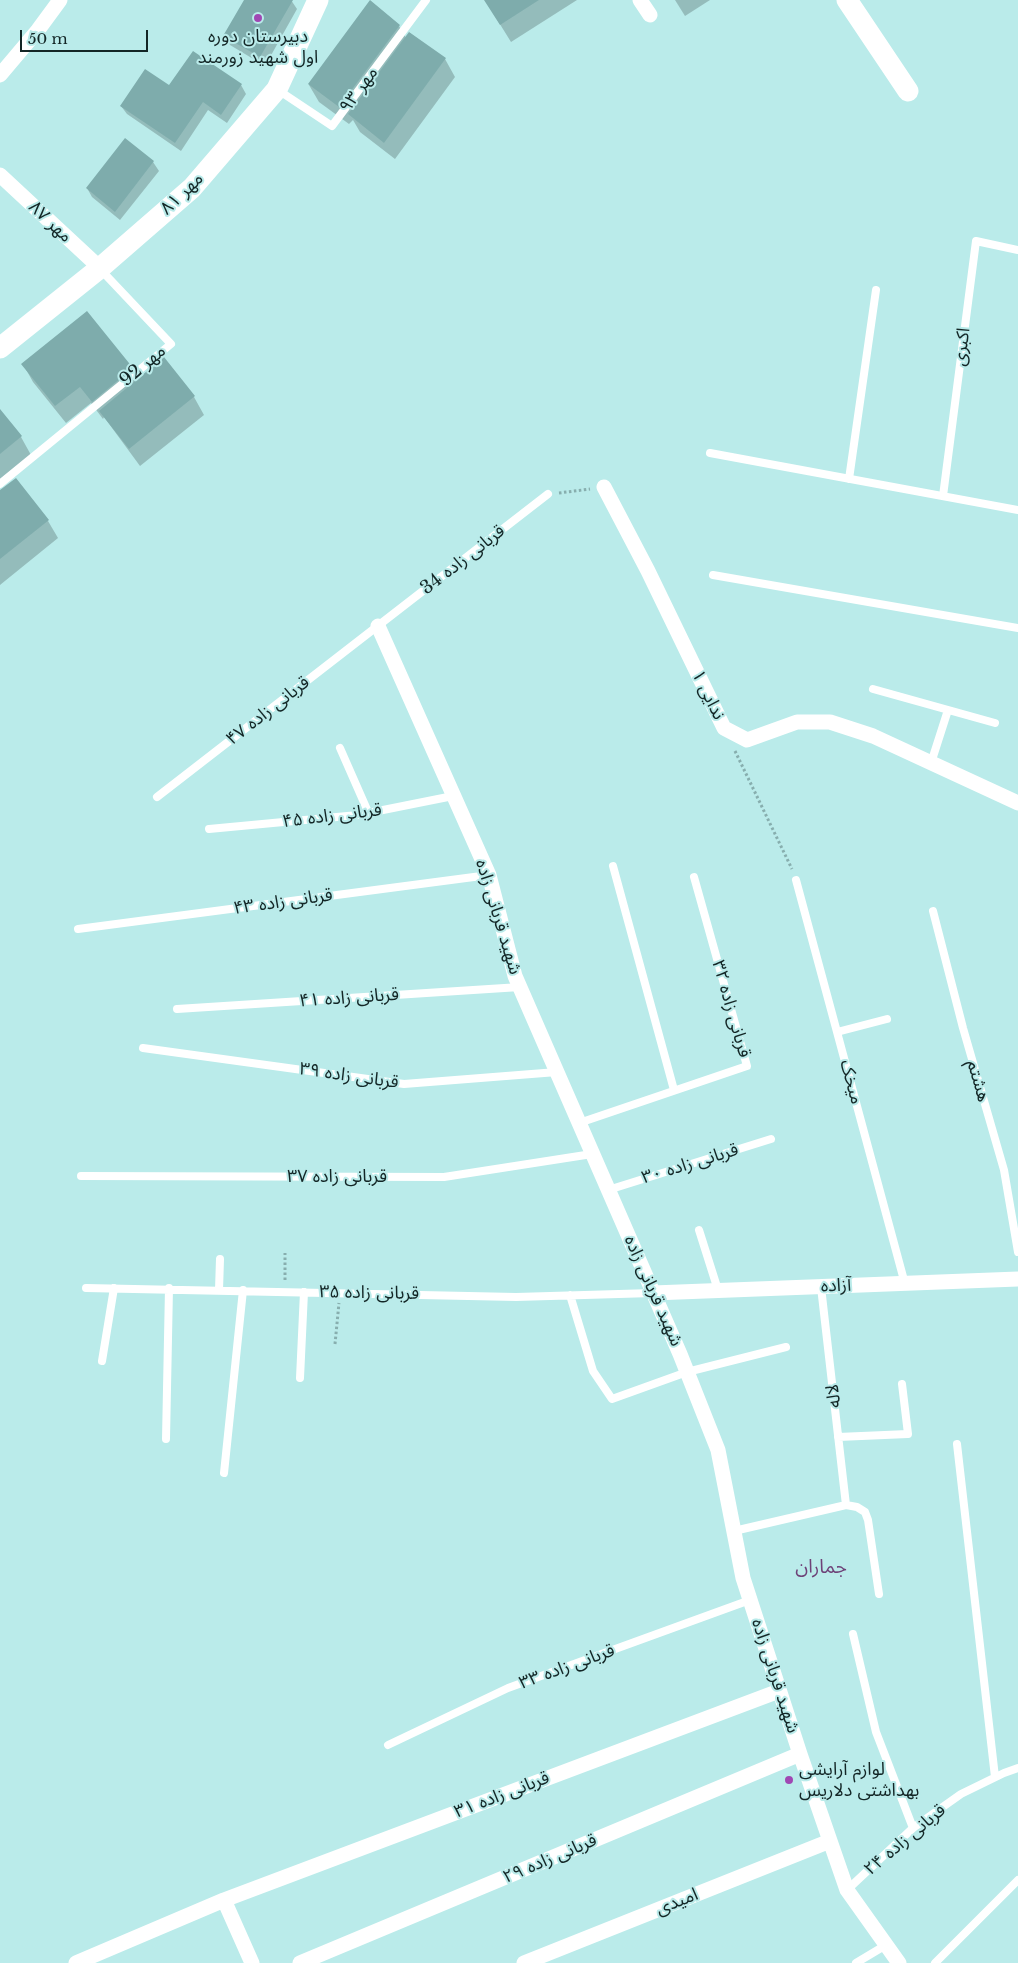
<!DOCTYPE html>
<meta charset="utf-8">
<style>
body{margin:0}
#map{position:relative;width:1018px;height:1963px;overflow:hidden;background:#baebea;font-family:"Libre Baskerville",serif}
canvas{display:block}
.scale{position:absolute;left:20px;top:30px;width:128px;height:22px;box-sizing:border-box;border:2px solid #132626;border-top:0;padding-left:6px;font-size:15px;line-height:18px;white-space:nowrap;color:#132626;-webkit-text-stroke:4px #baebea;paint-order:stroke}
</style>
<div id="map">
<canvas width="1018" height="1963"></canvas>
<div class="scale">50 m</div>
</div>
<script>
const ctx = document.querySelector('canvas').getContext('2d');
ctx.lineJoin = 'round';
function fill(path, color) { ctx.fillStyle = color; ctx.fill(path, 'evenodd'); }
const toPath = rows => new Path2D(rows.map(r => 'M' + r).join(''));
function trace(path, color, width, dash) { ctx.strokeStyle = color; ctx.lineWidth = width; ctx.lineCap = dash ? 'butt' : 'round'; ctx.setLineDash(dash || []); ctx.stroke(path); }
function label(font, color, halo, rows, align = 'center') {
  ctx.font = font + ' "Libre Baskerville","Noto Sans Arabic",serif'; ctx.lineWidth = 4; ctx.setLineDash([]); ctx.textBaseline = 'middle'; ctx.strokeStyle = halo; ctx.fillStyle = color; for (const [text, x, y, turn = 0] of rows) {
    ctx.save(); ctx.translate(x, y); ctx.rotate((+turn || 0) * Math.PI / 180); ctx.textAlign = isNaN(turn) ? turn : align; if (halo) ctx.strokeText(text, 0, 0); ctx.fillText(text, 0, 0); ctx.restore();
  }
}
fill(toPath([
 [246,0,291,0,297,9,265,66,230,45,225,36],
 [485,0,577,0,511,42],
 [675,0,710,0,685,16],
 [399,26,406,38,410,33,445,59,455,77,395,159,360,132,353,120,349,124,319,102,309,85],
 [241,85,246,94,227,123,208,110,181,151,127,114,121,106],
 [125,140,153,162,159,171,120,220,92,197,87,188],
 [164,359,194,397,204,415,140,466,104,417,103,419,91,403,66,423,33,382,23,364,132,369,138,380],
 [0,411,21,437,31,455,0,479],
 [0,492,48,521,58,538,0,585]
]), '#0003');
fill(toPath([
 [244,0,293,0,260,57,223,36],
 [370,0,400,25,339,107,308,84],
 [484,0,539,0,500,25],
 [409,32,446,58,384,143,348,114],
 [193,51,242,84,221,115,203,102,175,143,120,106,145,69,169,85],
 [125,138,154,161,115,212,86,188],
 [87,311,133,368,92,402,80,387,55,406,21,364],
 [164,357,195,396,129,449,99,411],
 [0,409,22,436,0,454],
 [16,478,49,520,0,559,0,490]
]), '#7eacac');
trace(toPath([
 [559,493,590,489],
 [735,751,792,869],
 [285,1280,285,1253],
 [335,1344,339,1303]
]), '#87aeae', 3, [2.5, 2.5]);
trace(toPath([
 [278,90,332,126,426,0],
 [710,453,1018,510],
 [849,479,876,290],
 [0,484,171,344,101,270],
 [943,496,976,241,1018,250],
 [713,575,1018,628],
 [873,689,995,723],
 [340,748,369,814],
 [931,763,948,710],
 [157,797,548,494],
 [209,829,358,815,453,796],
 [613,866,674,1090],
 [796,880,905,1284],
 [933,911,963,1028,1004,1170,1018,1252],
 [78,929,489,875],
 [177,1009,520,987],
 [837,1032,887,1019],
 [143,1048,404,1084,557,1072],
 [579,1123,747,1066,694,877],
 [81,1176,444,1177,592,1154],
 [608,1190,771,1139],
 [699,1230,718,1290],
 [821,1287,846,1505],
 [86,1288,516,1297,653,1293],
 [219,1290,220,1259],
 [570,1295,593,1371,612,1399,687,1372,786,1347],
 [102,1361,114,1288],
 [300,1378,304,1292],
 [838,1437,908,1434,902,1384],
 [166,1439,169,1288],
 [957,1444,995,1777],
 [224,1473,243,1290],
 [734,1531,846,1505,857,1507,865,1512,868,1520,879,1594],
 [853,1634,876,1732,913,1828],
 [388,1745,508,1688,750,1600],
 [847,1890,913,1828,961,1794,1004,1773,1018,1768],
 [856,1963,886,1945],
 [935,1963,1018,1880]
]), '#fff', 8);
trace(toPath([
 [640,0,650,15],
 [0,75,38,30,60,0],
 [0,175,100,268],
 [604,487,648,571,724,728,747,740,797,722,830,722,873,736,1018,803],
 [378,626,489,875,515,976,680,1354,718,1450,743,1578,800,1754,847,1890,899,1963],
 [653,1293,1018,1279],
 [224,1900,252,1963],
 [76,1963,224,1900,779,1691],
 [300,1963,800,1754],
 [524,1963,830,1841]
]), '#fff', 15);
trace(toPath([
 [847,0,908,91],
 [0,348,100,268,192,188,277,89,318,0]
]), '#fff', 21);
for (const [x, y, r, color] of [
 [258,18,5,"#a047b3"],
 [789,1780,5,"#a047b3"]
]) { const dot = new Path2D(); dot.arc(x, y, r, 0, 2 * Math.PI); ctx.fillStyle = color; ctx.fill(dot); trace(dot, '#baebea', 2); }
label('18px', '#132626', '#baebea', [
 ["دبیرستان دوره",258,37],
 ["اول شهید زورمند",258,58],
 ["لوازم آرایشی",799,1770,"left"],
 ["بهداشتی دلاریس",799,1791,"left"]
]);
label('18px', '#132626', '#baebea', [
 ["مهر ۹۳",359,90,-54],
 ["مهر ۸۱",182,194,-44],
 ["مهر ۸۷",50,222,43],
 ["اکبری",962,347,-83],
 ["مهر 92",143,366,-40],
 ["قربانی زاده 34",463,560,-38],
 ["ندایی ۱",708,695,64],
 ["قربانی زاده ۴۷",268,711,-38],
 ["قربانی زاده ۴۵",332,816,-7],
 ["قربانی زاده ۴۳",283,902,-8],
 ["شهید قربانی زاده",498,917,73],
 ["قربانی زاده ۴۱",349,998,-4],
 ["قربانی زاده ۳۲",731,1009,74],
 ["قربانی زاده ۳۹",349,1076,8],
 ["هشتم",978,1081,74],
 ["میخک",851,1082,75],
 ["قربانی زاده ۳۰",690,1164,-17],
 ["قربانی زاده ۳۷",337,1177],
 ["آزاده",836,1286,-2],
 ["شهید قربانی زاده",653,1291,66],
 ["قربانی زاده ۳۵",369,1293,1],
 ["لاله",834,1396,-97],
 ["قربانی زاده ۳۳",567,1667,-20],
 ["شهید قربانی زاده",775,1676,72],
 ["قربانی زاده ۳۱",502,1795,-21],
 ["قربانی زاده ۲۴",905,1840,-40],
 ["قربانی زاده ۲۹",550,1859,-23],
 ["امیدی",677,1902,-22]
]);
label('19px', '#6e4278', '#baebea', [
 ["جماران",821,1568]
]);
</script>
